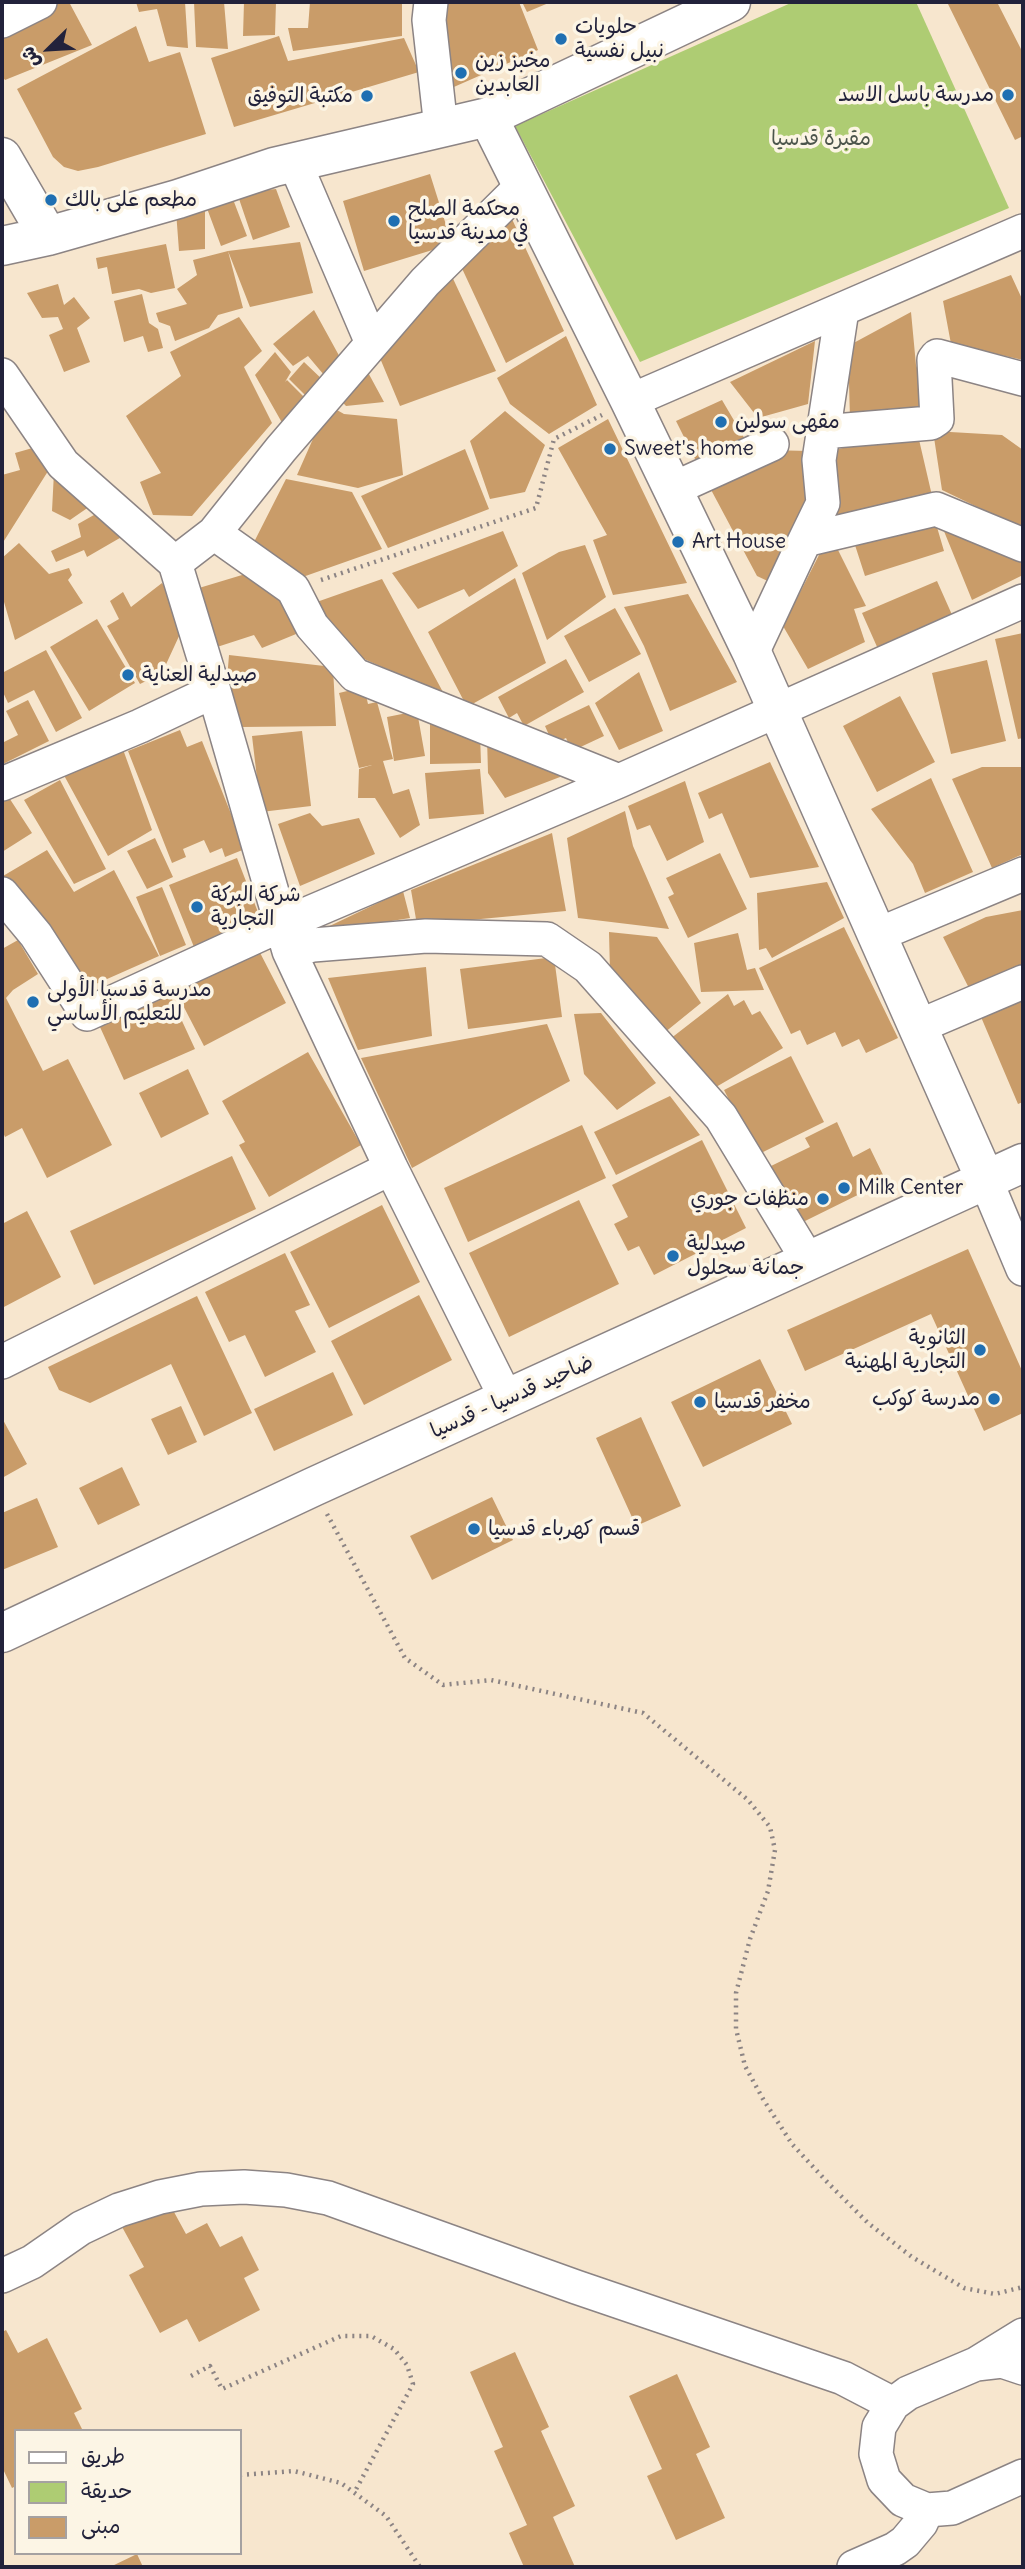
<!DOCTYPE html>
<meta charset="utf-8">
<style>
body{margin:0}
#map{position:relative;width:1025px;height:2569px;overflow:hidden;background:#f7e6ce;font-family:Delius,"Playpen Sans Arabic",sans-serif}
canvas{display:block}
.frame{position:absolute;inset:0;border:4px solid #22223b;pointer-events:none}
.legend{position:absolute;left:14px;top:2429px;width:228px;height:126px;box-sizing:border-box;background:#fcf5e5;border:2px solid #a5a1a1;margin:0;padding:9px 12px;list-style:none;font-size:21px;color:#22223b}
.legend li{display:flex;align-items:center;gap:14px;height:35px}
.legend b{width:35px;border:2px solid #a5a1a1}
.north{position:absolute;left:14px;top:14px;width:70px;height:70px;-webkit-text-stroke:5px #fcf5e5;paint-order:stroke;rotate:246deg;font-size:19px;font-weight:700;line-height:28px;text-align:center;color:#22223b}
.north::after{content:'';display:block;margin:auto;width:24px;height:32px;background:#22223b;clip-path:polygon(50% 0,100% 100%,50% 72%,0 100%)}
</style>
<div id="map">
<canvas width="1025" height="2569"></canvas>
<div class="frame"></div>
<ul class="legend">
<li><b style="height:9px;background:#fff"></b>طريق</li>
<li><b style="height:19px;background:#aecc73"></b>حديقة</li>
<li><b style="height:19px;background:#c99c69"></b>مبنى</li>
</ul>
<div class="north">ش</div>
</div>
<script>
const ctx = document.querySelector('canvas').getContext('2d');
ctx.lineJoin = 'round';
function fill(path, color) { ctx.fillStyle = color; ctx.fill(path, 'evenodd'); }
const toPath = rows => new Path2D(rows.map(r => 'M' + r).join(''));
function trace(path, color, width, dash) { ctx.strokeStyle = color; ctx.lineWidth = width; ctx.lineCap = dash ? 'butt' : 'round'; ctx.setLineDash(dash || []); ctx.stroke(path); }
function label(font, color, halo, rows, align = 'center') {
  ctx.font = font + ' Delius,"Playpen Sans Arabic",sans-serif'; ctx.lineWidth = 7; ctx.setLineDash([]); ctx.textBaseline = 'middle'; ctx.strokeStyle = halo; ctx.fillStyle = color; for (const [text, x, y, turn = 0] of rows) {
    ctx.save(); ctx.translate(x, y); ctx.rotate((+turn || 0) * Math.PI / 180); ctx.textAlign = isNaN(turn) ? turn : align; if (halo) ctx.strokeText(text, 0, 0); ctx.fillText(text, 0, 0); ctx.restore();
  }
}
fill(toPath([
 [793,2,916,2,1009,208,640,362,515,126]
]), '#aecc73');
fill(toPath([
 [59,2,69,2,92,45,5,80,2,76,2,26,31,20],
 [136,2,185,2,188,48,167,46,157,9,139,12],
 [194,2,224,2,228,49,196,47],
 [244,2,276,2,275,35,243,36],
 [310,2,402,2,402,36,293,51,288,28,308,28],
 [440,2,519,2,538,50,447,90],
 [522,2,551,2,527,12],
 [947,2,997,2,1023,53,1023,136,1015,140],
 [136,26,149,62,180,52,206,134,98,167,78,171,64,167,53,157,17,89],
 [279,36,288,61,404,38,419,72,234,127,211,58],
 [430,174,452,244,364,271,343,201],
 [276,189,290,227,253,240,237,193],
 [231,194,247,236,221,246,205,203],
 [205,203,205,249,179,251,176,211],
 [511,217,564,331,506,363,459,262],
 [300,242,313,293,250,307,228,251],
 [166,244,175,288,151,293,139,289,112,294,107,267,98,269,96,258],
 [228,251,243,308,218,315,209,328,175,341,170,326,159,322,156,313,187,304,177,289,197,275,193,260],
 [449,270,496,371,400,406,377,351],
 [1011,275,1023,301,1023,360,951,344,943,301],
 [58,284,64,305,74,297,90,318,77,328,90,362,64,372,49,335,63,329,58,317,42,318,27,293],
 [142,294,149,323,158,329,163,348,148,352,143,336,124,342,114,301],
 [314,310,342,361,324,375,308,356,293,366,273,344],
 [911,312,916,365,932,410,850,419,848,346],
 [239,317,262,351,244,367,272,423,192,516,153,515,140,482,161,473,126,416,181,376,170,352],
 [566,336,597,405,549,434,510,404,497,378],
 [815,341,808,404,758,418,730,382],
 [275,352,291,372,285,382,287,380,307,400,285,428,255,375],
 [304,362,325,382,309,399,289,379],
 [364,365,384,402,346,406,336,395],
 [722,400,749,446,700,469,676,421],
 [328,405,344,414,397,419,403,475,358,488,297,475],
 [505,411,545,445,525,492,490,499,470,441],
 [608,419,687,583,613,595,593,540,607,535,558,448],
 [917,431,933,500,837,522,821,453],
 [933,431,1002,435,1023,450,1023,529,942,490],
 [43,445,50,468,2,544,2,475,20,470,15,453],
 [465,449,489,509,388,548,361,496],
 [767,450,809,451,820,492,774,584,757,576,709,486],
 [54,472,96,502,70,520,52,511],
 [286,479,352,492,382,549,297,579,252,546],
 [101,511,125,535,87,557,84,550,56,562,51,551,81,537,78,524],
 [937,514,1023,550,1023,575,972,600],
 [934,517,944,551,865,576,854,542],
 [503,531,518,566,469,597,464,589,418,609,392,573],
 [19,543,49,574,69,568,72,575,68,580,83,603,15,640,2,595,2,558],
 [585,545,606,597,547,640,522,573,559,552],
 [838,550,866,606,854,609,865,642,808,669,783,626,820,553],
 [252,572,284,598,301,632,262,648,254,635,217,647,199,588],
 [515,578,546,663,467,707,428,632],
 [382,579,444,694,364,659,311,604],
 [937,581,953,617,878,649,862,613],
 [162,583,177,605,180,634,162,673,140,684,107,626,119,619,110,601,123,592,131,607],
 [688,594,737,682,670,711,644,646,624,607],
 [615,608,641,654,589,682,564,636],
 [97,619,135,683,89,711,50,647],
 [1023,633,1023,738,1018,739,995,639],
 [46,650,82,718,56,732,34,690,8,703,2,690,2,673],
 [229,655,333,667,336,726,242,727,227,680],
 [566,659,584,692,524,726,517,713,509,718,498,697],
 [987,660,1006,741,951,754,932,673],
 [639,672,663,731,619,750,595,703],
 [364,687,368,704,377,702,393,759,383,761,393,794,409,789,420,825,400,838,375,798,358,798,359,769,372,765,359,768,339,693],
 [900,696,935,762,877,792,843,726],
 [28,700,49,741,3,764,2,743,18,735,6,711],
 [589,705,604,736,572,751,566,738,553,744,545,726],
 [417,711,425,756,394,761,387,717],
 [430,719,480,734,481,763,430,764],
 [180,730,187,747,202,741,245,849,225,857,222,848,210,853,204,840,183,849,186,857,172,863,128,751],
 [302,731,311,806,261,812,252,736],
 [487,738,559,768,560,777,505,798,488,773],
 [120,741,152,830,108,856,60,768],
 [770,762,819,867,750,878,722,813,709,819,698,793],
 [982,767,1023,767,1023,854,992,868,952,779],
 [480,769,484,814,429,819,425,773],
 [931,778,973,872,925,893,913,864,871,809],
 [60,780,106,869,74,884,24,800],
 [685,781,704,842,667,861,650,825,637,830,628,806],
 [6,793,32,833,2,852,2,795],
 [625,811,633,846,669,929,578,918,567,838],
 [310,813,322,826,359,818,375,854,300,886,278,824],
 [552,833,566,911,417,925,411,890],
 [155,838,173,877,147,889,127,851],
 [47,850,74,892,114,870,159,956,89,987,50,933,3,876],
 [720,853,747,909,688,938,668,897,674,894,666,878],
 [237,858,261,920,194,947,169,885],
 [827,882,844,918,772,958,766,948,759,950,757,893],
 [162,887,186,945,160,956,136,897],
 [403,891,410,918,317,933,317,932],
 [1023,910,1023,972,972,994,943,937,986,917],
 [844,927,898,1038,866,1053,859,1039,842,1047,835,1032,807,1045,800,1030,791,1034,759,968],
 [609,932,657,937,701,1003,664,1033,610,972],
 [738,933,747,970,755,968,764,990,701,992,694,943],
 [18,940,38,974,13,990,6,998,43,1071,68,1059,112,1145,47,1178,22,1128,5,1137,2,1130,2,949],
 [256,945,286,1003,204,1046,174,988],
 [554,957,562,1017,468,1029,460,969],
 [426,967,432,1036,358,1050,328,978],
 [728,994,734,1006,744,1000,752,1015,760,1011,783,1048,716,1087,670,1039],
 [170,995,195,1049,124,1080,100,1027],
 [1023,999,1023,1102,1018,1104,981,1017],
 [601,1013,656,1083,617,1110,584,1074,574,1014],
 [547,1024,570,1081,412,1168,361,1058],
 [308,1052,361,1145,269,1197,239,1145,245,1142,222,1101],
 [791,1056,824,1122,757,1155,724,1090],
 [188,1069,209,1114,161,1138,139,1093],
 [670,1096,700,1135,616,1175,594,1132],
 [837,1122,853,1157,870,1148,886,1181,799,1224,771,1166,810,1147,805,1138],
 [582,1125,606,1178,468,1242,444,1188],
 [702,1140,746,1228,654,1275,639,1246,628,1251,614,1224,628,1217,612,1185],
 [232,1156,256,1209,94,1285,70,1231],
 [579,1200,619,1284,509,1337,469,1253],
 [382,1205,420,1282,329,1328,290,1252],
 [27,1211,61,1277,2,1308,2,1224],
 [968,1249,1023,1373,1023,1413,984,1431,931,1314,805,1371,787,1330],
 [285,1253,310,1305,295,1311,316,1352,265,1377,245,1335,229,1342,205,1292],
 [419,1295,452,1360,364,1405,331,1341],
 [197,1296,252,1413,204,1436,171,1364,90,1403,59,1390,48,1367],
 [760,1359,792,1424,703,1467,671,1402],
 [333,1372,353,1415,274,1451,254,1409],
 [181,1406,197,1442,168,1455,151,1419],
 [641,1417,681,1506,636,1526,596,1438],
 [2,1418,27,1464,2,1478],
 [122,1467,140,1505,98,1525,79,1488],
 [492,1497,513,1540,432,1580,410,1536],
 [37,1498,58,1547,2,1570,2,1513],
 [168,2201,186,2234,207,2223,220,2247,242,2236,259,2270,244,2278,260,2310,199,2342,187,2319,160,2333,129,2275,144,2267,121,2225],
 [6,2330,18,2353,47,2338,82,2409,74,2413,83,2431,16,2431,16,2486,12,2488,2,2467,2,2332],
 [515,2352,549,2427,541,2431,575,2506,553,2517,575,2567,524,2567,509,2533,527,2525,494,2451,503,2447,470,2372],
 [677,2374,710,2447,696,2454,725,2518,676,2540,647,2476,662,2469,629,2396],
 [137,2554,143,2567,110,2567]
]), '#c99c69');
const minor = toPath([
 [431,2,429,20,441,128],
 [2,21,40,2],
 [295,163,372,343],
 [2,375,63,464,175,563,214,691,289,951,391,1168,507,1400],
 [630,401,1023,231],
 [822,432,931,423,937,419,934,360,937,356,1023,379],
 [673,489,772,444],
 [214,533,293,589,312,626,355,675,619,781],
 [805,540,823,503,819,460,842,310],
 [175,563,214,533,281,449,425,282,523,185],
 [752,653,805,540,936,509,1023,545],
 [2,784,140,726,214,691],
 [2,894,36,935,87,1014,281,925,619,781,1023,601],
 [877,935,1023,874],
 [289,951,313,945,426,936,547,939,588,967,721,1117,809,1262],
 [917,1027,1023,982],
 [986,1181,1023,1269],
 [2,1362,391,1168],
 [2,2276,32,2262,81,2228,119,2210,160,2197,201,2189,244,2187,286,2190,328,2198,576,2287,843,2378,893,2404],
 [976,2364,1023,2335],
 [1023,2368,1002,2361,976,2364,908,2393,893,2404,879,2427,876,2454,884,2480,903,2500,927,2510,952,2508,1023,2476],
 [854,2567,895,2549,905,2542,921,2523,927,2510]
]);
const major = toPath([
 [488,117,630,401,752,653,986,1181],
 [2,157,48,236],
 [2,246,48,236,178,199,274,167,488,117,731,2],
 [2,1633,313,1487,1023,1163]
]);
trace(minor, '#8c8484', 36);
trace(major, '#8c8484', 41);
trace(toPath([
 [321,580,536,508,554,439,602,415],
 [327,1514,405,1658,443,1685,491,1680,643,1713,748,1800,770,1827,775,1850,768,1891,750,1939,736,1993,736,2029,745,2066,763,2099,792,2144,829,2184,868,2223,912,2257,964,2288,995,2294,1023,2287],
 [191,2376,210,2366,222,2389,341,2336,371,2336,394,2349,407,2365,413,2384,354,2493],
 [240,2475,294,2471,341,2483,386,2516,420,2567]
]), '#8c8484', 4.5, [2, 5]);
trace(minor, '#fff', 33);
trace(major, '#fff', 38);
for (const [x, y, r, color] of [
 [561,39,7,"#1f6fb2"],
 [461,73,7,"#1f6fb2"],
 [1008,95,7,"#1f6fb2"],
 [367,96,7,"#1f6fb2"],
 [51,200,7,"#1f6fb2"],
 [394,221,7,"#1f6fb2"],
 [721,422,7,"#1f6fb2"],
 [610,449,7,"#1f6fb2"],
 [678,542,7,"#1f6fb2"],
 [128,675,7,"#1f6fb2"],
 [197,907,7,"#1f6fb2"],
 [33,1002,7,"#1f6fb2"],
 [844,1188,7,"#1f6fb2"],
 [823,1199,7,"#1f6fb2"],
 [673,1256,7,"#1f6fb2"],
 [980,1350,7,"#1f6fb2"],
 [994,1399,7,"#1f6fb2"],
 [700,1402,7,"#1f6fb2"],
 [474,1529,7,"#1f6fb2"]
]) { const dot = new Path2D(); dot.arc(x, y, r, 0, 2 * Math.PI); ctx.fillStyle = color; ctx.fill(dot); trace(dot, '#fcf5e5', 2.5); }
label('21px', '#22223b', '#fcf5e5', [
 ["حلويات",575,27],
 ["نبيل نفسية",575,51],
 ["مخبز زين",475,61],
 ["العابدين",475,85],
 ["مدرسة باسل الاسد",994,95,"right"],
 ["مكتبة التوفيق",353,96,"right"],
 ["مطعم على بالك",65,200],
 ["محكمة الصلح",408,209],
 ["في مدينة قدسيا",408,233],
 ["مقهى سولين",735,422],
 ["Sweet's home",624,449],
 ["Art House",692,542],
 ["صيدلية العناية",142,675],
 ["شركة البركة",211,895],
 ["التجارية",211,919],
 ["مدرسة قدسيا الأولى",47,990],
 ["للتعليم الأساسي",47,1014],
 ["Milk Center",858,1188],
 ["منظفات جوري",809,1199,"right"],
 ["صيدلية",687,1244],
 ["جمانة سحلول",687,1268],
 ["الثانوية",966,1338,"right"],
 ["التجارية المهنية",966,1362,"right"],
 ["مدرسة كوكب",980,1399,"right"],
 ["مخفر قدسيا",714,1402],
 ["قسم كهرباء قدسيا",488,1529]
], 'left');
label('21px', '#4c554c', '#fcf5e5', [
 ["مقبرة قدسيا",821,139]
]);
label('21px', '#22223b', '#fcf5e5', [
 ["ضاحيد قدسيا - قدسيا",512,1397,-24]
]);
</script>
